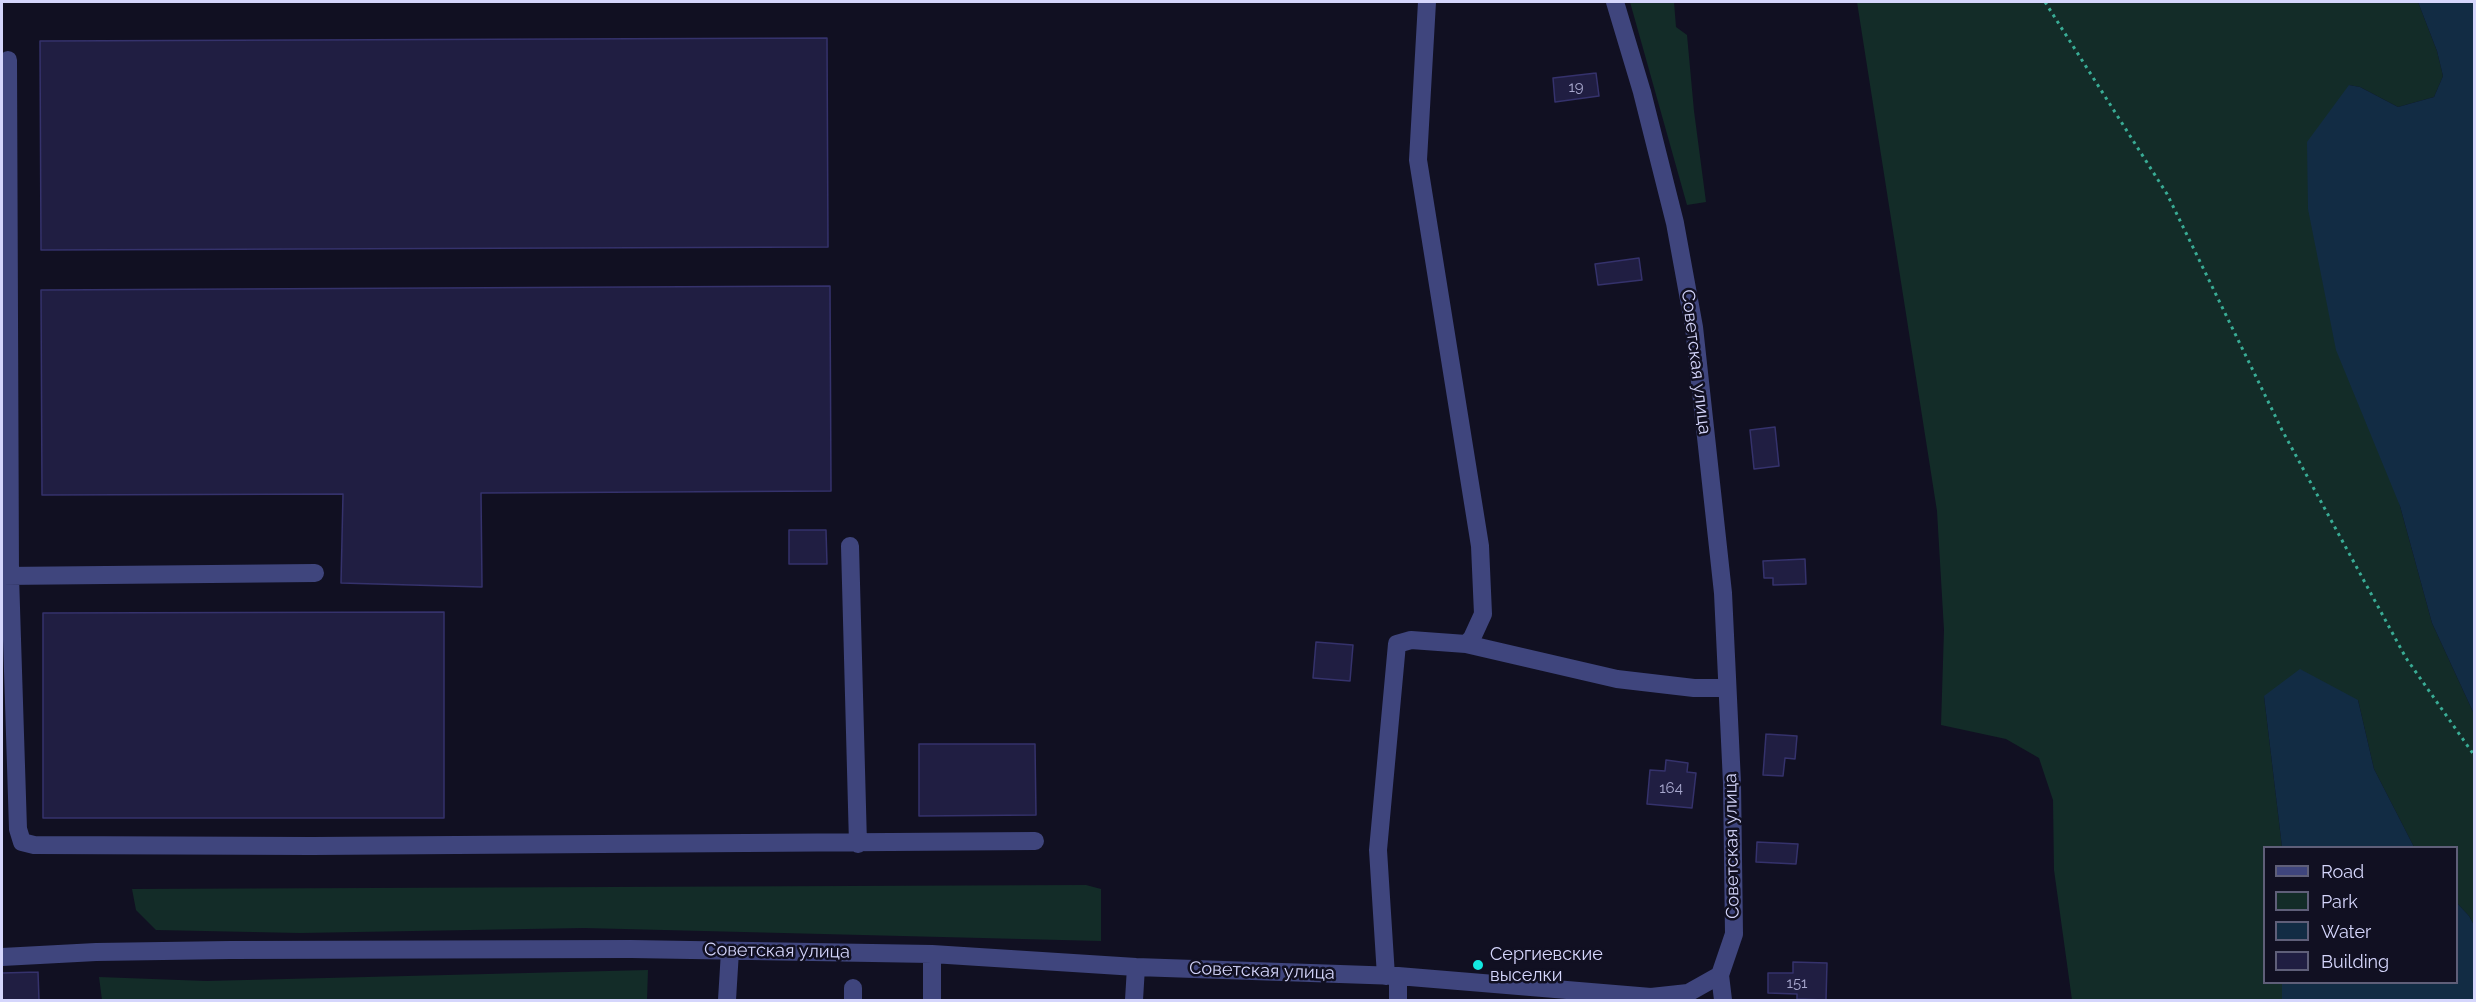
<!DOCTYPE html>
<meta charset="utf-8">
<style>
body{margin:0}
#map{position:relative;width:2476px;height:1002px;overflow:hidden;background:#111022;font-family:Raleway,sans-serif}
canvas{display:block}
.frame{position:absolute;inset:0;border:3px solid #d5d6fc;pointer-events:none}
.legend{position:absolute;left:2263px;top:846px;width:195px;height:138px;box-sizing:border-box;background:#111022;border:2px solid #5f5f79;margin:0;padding:8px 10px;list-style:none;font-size:18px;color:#d5d6fc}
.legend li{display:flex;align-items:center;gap:12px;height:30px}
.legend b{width:30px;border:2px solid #5f5f79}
</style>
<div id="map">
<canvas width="2476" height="1002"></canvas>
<div class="frame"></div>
<ul class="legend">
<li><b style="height:8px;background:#3f457d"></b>Road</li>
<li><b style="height:16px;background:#132c28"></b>Park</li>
<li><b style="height:16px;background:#122c44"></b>Water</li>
<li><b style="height:16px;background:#201e42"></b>Building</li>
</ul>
</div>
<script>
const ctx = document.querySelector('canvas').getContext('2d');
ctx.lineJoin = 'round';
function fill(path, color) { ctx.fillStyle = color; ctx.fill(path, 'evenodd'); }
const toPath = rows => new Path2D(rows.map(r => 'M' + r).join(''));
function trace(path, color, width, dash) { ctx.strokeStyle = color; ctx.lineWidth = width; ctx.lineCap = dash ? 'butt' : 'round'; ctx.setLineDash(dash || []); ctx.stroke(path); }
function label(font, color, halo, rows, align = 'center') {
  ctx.font = font + ' Raleway,sans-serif'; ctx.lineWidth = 5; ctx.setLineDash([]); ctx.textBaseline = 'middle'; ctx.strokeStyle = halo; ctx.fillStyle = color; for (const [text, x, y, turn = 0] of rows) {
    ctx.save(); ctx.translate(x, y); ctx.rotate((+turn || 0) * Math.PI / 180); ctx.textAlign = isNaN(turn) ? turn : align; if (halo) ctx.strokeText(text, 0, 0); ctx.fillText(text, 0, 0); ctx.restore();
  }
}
fill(toPath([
 [1630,2,1674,2,1676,27,1687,35,1694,111,1706,202,1687,205],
 [1857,2,2418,2,2437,51,2443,76,2434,97,2398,107,2360,87,2349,85,2400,506,2432,623,2474,714,2474,925,2469,916,2457,903,2456,848,2414,847,2374,769,2358,700,2264,696,2282,847,2264,848,2264,982,2282,983,2282,1000,2072,1000,2054,870,2053,800,2039,758,2006,739,1941,725,1944,630,1937,511],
 [1086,885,1101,889,1101,941,584,928,300,933,156,930,136,910,132,889],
 [648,970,647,1000,102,1000,99,977,206,981]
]), '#132c28');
fill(toPath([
 [2418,2,2474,2,2474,714,2432,623,2400,506,2336,350,2308,209,2307,142,2349,85,2360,87,2398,107,2434,97,2443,76,2437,51],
 [2300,669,2358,700,2374,769,2414,847,2282,847,2264,696],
 [2457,903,2469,916,2474,925,2474,1000,2282,1000,2282,983,2456,982]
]), '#122c44');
const building = toPath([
 [827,38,828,247,41,250,40,41,827,38],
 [1596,73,1599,96,1555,102,1553,78,1596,73],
 [1639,258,1642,280,1598,285,1595,264,1639,258],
 [830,286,831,491,481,493,482,587,341,583,343,494,42,495,41,290,830,286],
 [1775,427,1779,466,1754,469,1750,430,1775,427],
 [789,530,826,530,827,564,789,564,789,530],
 [1805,559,1806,584,1773,585,1773,578,1764,578,1763,561,1805,559],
 [444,612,444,818,43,818,43,613,444,612],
 [1316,642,1353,645,1350,681,1313,678,1316,642],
 [1766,734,1797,736,1795,759,1785,758,1783,776,1763,775,1766,734],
 [919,744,1035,744,1036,815,919,816,919,744],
 [1666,760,1688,763,1687,772,1696,773,1692,808,1647,804,1650,770,1665,771,1666,760],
 [1757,842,1798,844,1796,864,1756,862,1757,842],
 [1793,962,1827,963,1826,1000,1797,999,1797,994,1768,993,1768,973,1793,973,1793,962],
 [38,972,39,1000,2,1000,2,973,38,972]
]);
fill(building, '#201e42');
trace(building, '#35326c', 1.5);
trace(toPath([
 [2045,2,2167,194,2282,430,2406,658,2474,755]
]), '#39ac95', 3, [3, 4.5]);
trace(toPath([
 [8,60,10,576,18,829,22,842,34,845,312,846,1035,841],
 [850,546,858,844],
 [2,576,315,573],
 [1466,644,1617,679,1694,688,1727,688],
 [2,957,96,952,230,950,631,949,932,954,1136,967,1398,976,1651,997,1688,993,1720,975,1734,934,1732,783,1723,593,1694,327,1675,223,1642,92,1615,2],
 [1720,975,1723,1000],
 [1386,976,1378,850,1397,644,1411,640,1466,644,1472,638,1483,614,1480,546,1418,160,1427,2],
 [1398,976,1398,1000],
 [853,988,853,1000],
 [727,1000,730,951],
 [932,1000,932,954],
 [1134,1000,1136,967]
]), '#3f457d', 18);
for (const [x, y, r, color] of [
 [1478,965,6,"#13e9e1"]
]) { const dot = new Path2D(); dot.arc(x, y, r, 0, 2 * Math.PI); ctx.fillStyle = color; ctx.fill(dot); trace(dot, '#111022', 2); }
label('15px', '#a8a8ce', null, [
 ["19",1576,87],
 ["164",1671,788],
 ["151",1797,983]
]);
label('18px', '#d5d6fc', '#111022', [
 ["Советская улица",1696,362,83],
 ["Советская улица",1732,846,-91],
 ["Советская улица",777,951,1],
 ["Советская улица",1262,971,2]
]);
label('18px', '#d5d6fc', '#111022', [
 ["Сергиевские",1490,955],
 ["выселки",1490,976]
], 'left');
</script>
